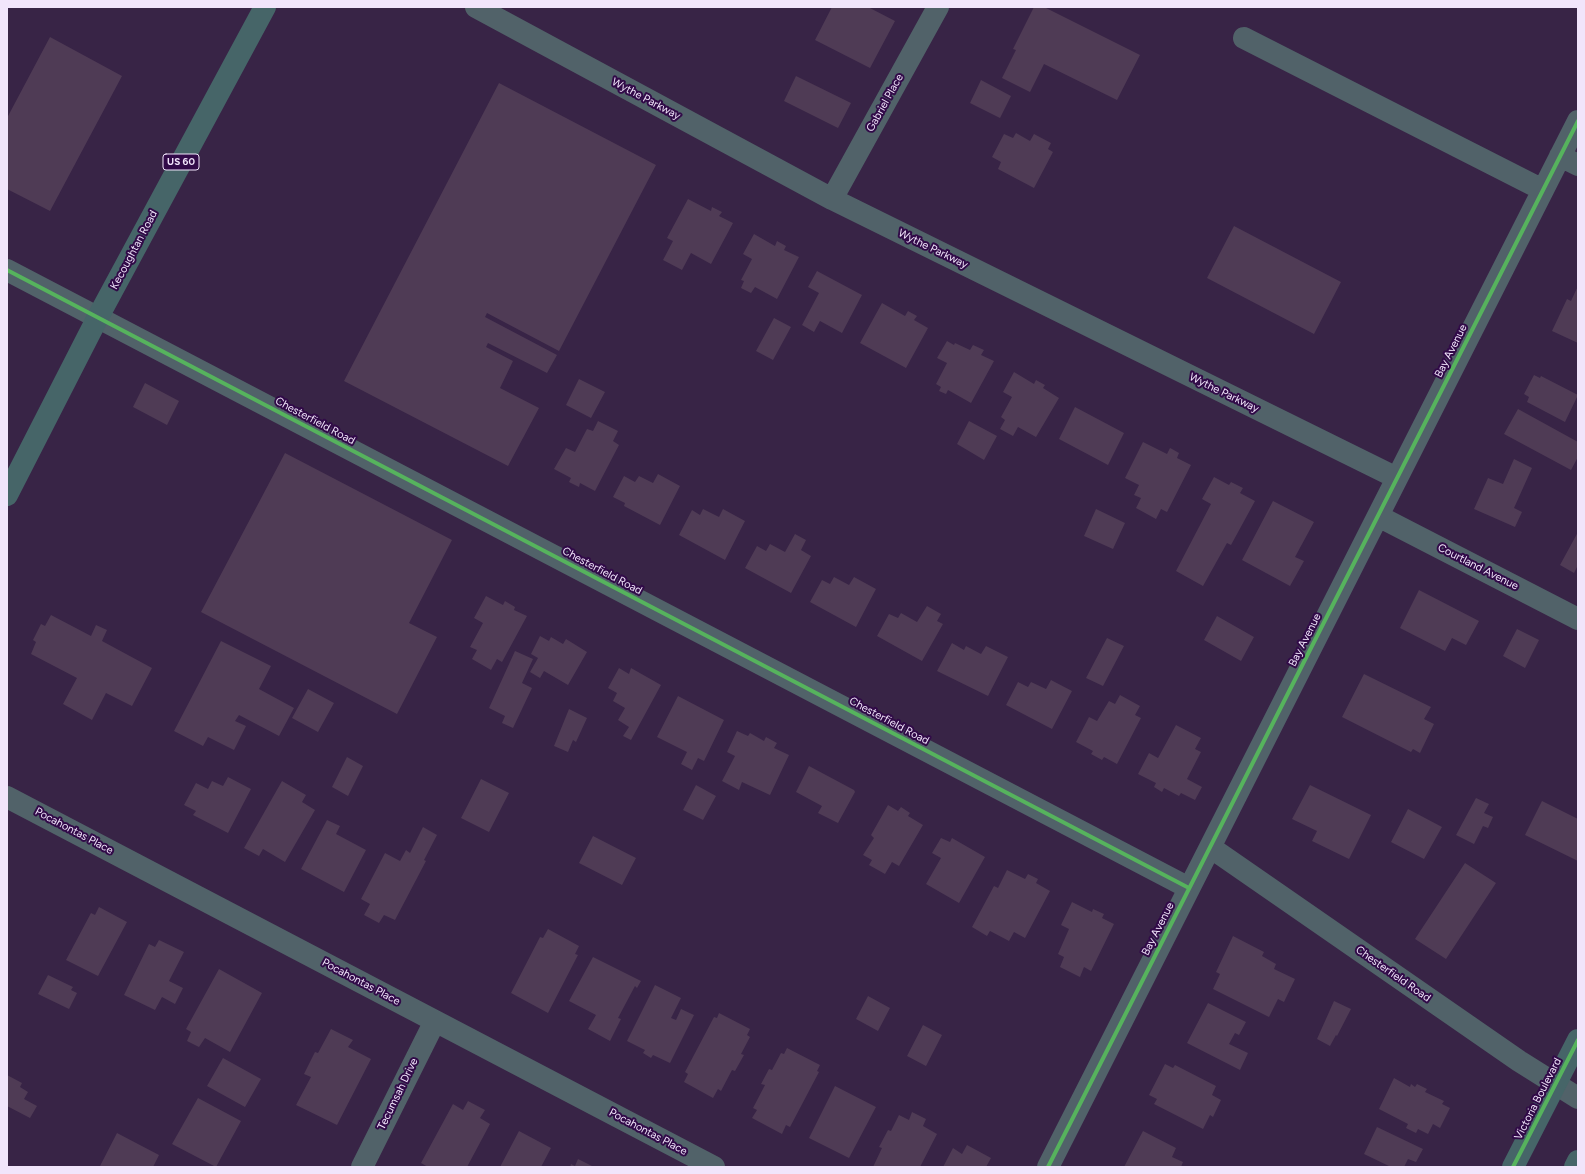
<!DOCTYPE html>
<style>
body{margin:0}
#map{position:relative;width:1585px;height:1174px;overflow:hidden;background:#382446;font-family:Figtree,sans-serif}
canvas{display:block}
.frame{position:absolute;inset:0;border:8px solid #f1e5fb;pointer-events:none}
</style>
<div id="map">
<canvas width="1585" height="1174"></canvas>
<div class="frame"></div>
</div>
<script>
const ctx = document.querySelector('canvas').getContext('2d');
ctx.lineJoin = 'round';
function fill(path, color) { ctx.fillStyle = color; ctx.fill(path, 'evenodd'); }
const toPath = rows => new Path2D(rows.map(r => 'M' + r).join(''));
function trace(path, color, width, dash) { ctx.strokeStyle = color; ctx.lineWidth = width; ctx.lineCap = dash ? 'butt' : 'round'; ctx.setLineDash(dash || []); ctx.stroke(path); }
function label(font, color, halo, rows, align = 'center') {
  ctx.font = font + ' Figtree,sans-serif'; ctx.lineWidth = 4; ctx.setLineDash([]); ctx.textBaseline = 'middle'; ctx.strokeStyle = halo; ctx.fillStyle = color; for (const [text, x, y, turn = 0] of rows) {
    ctx.save(); ctx.translate(x, y); ctx.rotate((+turn || 0) * Math.PI / 180); ctx.textAlign = isNaN(turn) ? turn : align; if (halo) ctx.strokeText(text, 0, 0); ctx.fillText(text, 0, 0); ctx.restore();
  }
}
fill(toPath([
 [832,7,868,7,895,21,870,68,815,40],
 [1034,7,1044,7,1140,55,1117,100,1044,64,1030,92,1002,78,1016,50,1013,49],
 [50,37,122,76,50,211,7,189,7,118],
 [796,76,851,103,838,128,784,101],
 [981,80,1011,96,1000,118,970,103],
 [499,83,656,165,559,351,487,313,485,317,557,355,547,373,488,343,486,347,513,361,500,388,539,408,508,466,344,381],
 [1016,133,1030,141,1034,134,1051,143,1048,149,1053,152,1034,188,998,169,1001,162,992,157,1004,134,1013,138],
 [688,199,711,211,712,207,722,212,719,216,733,223,711,264,691,253,682,270,663,260,673,241,667,238],
 [1234,226,1341,282,1314,334,1207,278],
 [754,234,775,246,777,241,786,246,784,250,799,257,777,299,755,287,751,293,741,288,744,281,741,280,752,259,743,254],
 [817,271,862,295,842,333,820,321,814,332,802,325,819,293,808,287],
 [1578,286,1578,343,1552,331,1567,299,1571,301],
 [882,303,905,316,908,311,917,316,914,320,928,328,906,368,860,343],
 [774,318,791,327,773,360,756,351],
 [947,341,954,345,955,343,970,350,973,345,984,350,981,355,994,361,971,403,948,390,946,394,939,391,941,387,936,384,947,363,937,358],
 [1014,372,1034,384,1036,380,1045,385,1043,388,1059,398,1036,437,1018,427,1013,436,1000,429,1005,420,1001,417,1012,397,1003,392],
 [1534,375,1540,378,1541,376,1578,395,1565,422,1527,402,1529,397,1524,394],
 [579,379,605,392,591,418,566,405],
 [145,383,179,401,167,425,133,407],
 [1075,407,1124,433,1108,465,1059,439],
 [1518,409,1578,442,1578,457,1571,470,1504,434],
 [598,421,618,431,613,441,619,445,595,491,580,483,579,487,569,482,571,478,554,469,566,448,575,452,587,429,593,431],
 [969,421,997,436,984,460,957,444],
 [1143,442,1167,454,1170,448,1172,449,1179,453,1177,458,1191,465,1167,512,1161,509,1156,519,1136,508,1141,498,1134,495,1139,485,1125,478],
 [285,453,452,540,409,623,437,637,397,714,201,612],
 [1514,459,1532,468,1514,508,1522,512,1515,527,1474,509,1488,478,1503,484],
 [658,474,680,486,660,525,624,506,625,503,613,497,624,476,635,482,639,476,653,483],
 [1214,477,1229,485,1231,482,1243,488,1240,493,1255,501,1231,545,1227,543,1203,586,1176,571,1211,504,1202,499],
 [1273,501,1314,522,1295,557,1304,561,1290,586,1242,560],
 [703,509,719,517,723,509,745,521,725,560,679,535,692,510,700,515],
 [1096,509,1125,523,1113,549,1084,536],
 [1578,532,1578,565,1574,573,1560,565],
 [795,534,806,540,801,550,811,556,791,593,745,568,757,546,766,551,770,544,785,552],
 [834,577,849,585,854,577,876,589,856,627,810,602,822,580,830,584],
 [1419,590,1479,621,1466,645,1452,638,1445,651,1400,628],
 [486,596,503,605,505,601,515,607,514,610,527,616,502,662,497,659,491,670,472,659,477,650,470,647,483,623,474,618],
 [927,606,941,614,937,621,943,624,922,661,877,636,889,614,898,618,901,613,917,622],
 [51,615,91,636,96,625,107,630,102,641,152,668,132,706,106,693,92,720,63,704,77,678,31,654,36,642,33,640,41,624,45,626],
 [1217,616,1254,637,1241,661,1204,640],
 [1517,629,1539,640,1525,668,1503,656],
 [540,636,549,641,551,637,563,644,566,639,587,652,568,685,544,671,540,678,530,672,538,658,531,654],
 [1107,638,1124,646,1103,686,1086,678],
 [221,641,271,666,259,689,294,708,279,736,239,715,235,721,246,726,234,750,208,737,203,746,174,731],
 [952,643,964,650,966,646,981,654,986,646,1008,657,988,696,937,671],
 [515,651,533,659,522,683,532,688,513,728,502,723,505,716,489,708],
 [619,668,629,674,631,668,661,685,631,740,623,736,629,727,618,720,625,708,613,701,617,693,608,688],
 [1364,674,1431,707,1424,719,1434,724,1420,753,1413,749,1411,752,1342,717],
 [1051,680,1072,691,1052,729,1006,705,1018,682,1028,687,1031,682,1046,689],
 [308,689,334,703,318,732,292,718],
 [1120,695,1140,706,1135,715,1141,718,1117,764,1104,757,1102,760,1091,754,1093,751,1076,742,1089,717,1097,721,1109,701,1115,704],
 [678,696,724,720,704,761,698,758,692,770,681,764,687,752,657,737],
 [569,709,587,718,576,742,573,740,568,752,554,746],
 [1176,725,1201,738,1195,749,1201,752,1187,779,1202,787,1195,800,1181,793,1179,796,1164,788,1162,792,1154,787,1156,783,1138,774,1149,753,1158,758],
 [737,731,748,736,750,733,764,741,766,737,777,743,774,748,789,755,770,795,742,782,739,790,722,781,735,756,727,752],
 [347,757,363,766,348,796,332,787],
 [809,766,854,790,855,792,838,823,818,813,822,806,796,792],
 [228,777,251,789,228,833,193,815,196,811,184,805,196,783,208,789,212,781,223,786],
 [481,779,509,793,489,832,461,818],
 [282,781,306,795,302,802,315,810,285,862,263,849,259,856,244,848],
 [696,785,716,796,703,820,683,810],
 [1310,785,1371,815,1349,859,1312,841,1317,831,1292,819],
 [1476,798,1489,804,1484,813,1493,817,1488,828,1483,826,1474,844,1456,835],
 [1542,801,1578,819,1578,861,1525,835],
 [888,805,898,811,901,807,910,813,908,816,923,825,899,866,892,862,885,874,869,865,872,860,863,855,874,838,871,835],
 [1408,809,1442,827,1424,859,1391,842],
 [327,820,340,826,336,834,366,850,344,892,301,869],
 [423,827,437,835,424,860,426,861,395,920,384,915,379,923,364,915,370,904,361,899,385,853,400,861,406,850,410,853],
 [593,836,636,858,622,885,579,863],
 [941,838,950,842,952,838,985,857,959,903,926,884,941,858,932,853],
 [1465,863,1496,883,1446,959,1415,939],
 [1007,870,1025,879,1028,874,1038,879,1036,883,1050,891,1025,938,1014,932,1009,941,990,931,987,936,972,927,994,886,998,888],
 [1072,902,1092,912,1093,909,1104,914,1102,918,1114,924,1091,971,1084,967,1080,977,1060,967,1064,957,1058,954,1069,929,1061,925],
 [99,907,127,922,98,976,66,960,91,913,95,915],
 [548,929,579,946,575,954,578,955,548,1013,511,993,540,937,543,938],
 [1233,936,1264,952,1262,956,1276,964,1274,969,1295,979,1284,1002,1278,999,1269,1017,1213,989,1220,974,1216,972],
 [159,940,184,952,169,981,183,988,175,1004,162,997,155,1010,124,995,149,944,155,947],
 [593,957,641,981,637,988,635,986,618,1018,621,1019,610,1041,588,1029,596,1015,569,1001],
 [219,969,262,993,230,1052,205,1038,199,1047,187,1041,191,1032,186,1029],
 [48,975,73,987,71,990,77,993,69,1009,38,994],
 [655,985,681,998,671,1018,676,1020,681,1009,694,1015,670,1063,653,1055,651,1058,643,1053,645,1050,627,1041],
 [868,996,890,1008,878,1031,856,1019],
 [1334,1001,1351,1009,1337,1036,1336,1035,1330,1046,1317,1039],
 [1208,1003,1246,1022,1239,1035,1235,1033,1229,1044,1248,1053,1240,1070,1187,1043],
 [719,1013,750,1029,747,1035,750,1037,741,1054,744,1055,735,1071,732,1070,721,1091,718,1089,713,1098,684,1082,688,1074,685,1072,714,1017,717,1018],
 [923,1025,942,1035,926,1066,907,1056],
 [331,1029,353,1040,348,1047,371,1059,337,1125,296,1105,311,1077,304,1074,315,1052,318,1053],
 [787,1048,820,1065,817,1071,819,1072,790,1127,786,1125,782,1134,752,1118,757,1110,753,1108,765,1085,761,1084,769,1069,772,1070,781,1053,784,1054],
 [223,1058,261,1079,245,1107,207,1086],
 [1165,1064,1173,1068,1175,1065,1216,1086,1212,1095,1221,1100,1213,1117,1210,1115,1203,1129,1154,1104,1157,1099,1149,1095],
 [7,1075,22,1083,20,1087,28,1092,24,1099,37,1106,30,1118,7,1106],
 [1394,1078,1410,1087,1411,1084,1415,1087,1417,1084,1427,1089,1425,1092,1444,1101,1442,1104,1450,1108,1440,1128,1433,1124,1428,1134,1418,1129,1416,1133,1406,1128,1408,1124,1379,1109],
 [835,1086,876,1107,849,1158,809,1138],
 [198,1098,241,1121,216,1167,172,1144],
 [468,1101,485,1110,480,1118,490,1124,467,1167,428,1167,421,1163,453,1104,463,1110],
 [912,1112,926,1119,923,1126,937,1134,920,1167,873,1167,882,1148,879,1147,888,1130,891,1131,899,1115,909,1120],
 [1377,1127,1423,1149,1416,1162,1408,1159,1404,1167,1391,1167,1364,1154],
 [519,1131,551,1148,541,1167,500,1167],
 [1143,1131,1176,1148,1172,1157,1183,1162,1181,1167,1124,1167],
 [117,1133,159,1155,153,1167,102,1167,100,1166],
 [967,1145,991,1158,986,1167,943,1167,953,1148,962,1154],
 [578,1159,594,1167,570,1167,571,1164,575,1166]
]), '#4f3b55');
trace(toPath([
 [476,7,832,199,1397,478],
 [1244,38,1543,190],
 [1560,156,1578,165],
 [832,199,938,7],
 [7,270,1189,888],
 [1378,516,1578,619],
 [7,797,714,1167],
 [1210,847,1519,1061,1578,1098],
 [362,1167,435,1021],
 [1048,1167,1578,121]
]), '#516269', 22);
trace(toPath([
 [7,495,98,317,265,7],
 [1513,1167,1578,1040],
 [1575,1167,1578,1161]
]), '#466568', 22);
trace(toPath([
 [7,270,1189,888],
 [1048,1167,1578,121],
 [1513,1167,1578,1040]
]), '#56b35d', 4);
for (const [x, y, w] of [
 [181,162,36]
]) { const box = new Path2D(); box.roundRect(x - w / 2, y - 8, w, 16, 3); ctx.fillStyle = '#310a48'; ctx.fill(box); trace(box, '#f1e5fb', 1); }
label('bold 10px', '#f1e5fb', null, [
 ["US 60",181,162]
]);
label('11px', '#f1e5fb', '#310a48', [
 ["Wythe Parkway",646,99,28],
 ["Gabriel Place",885,103,-61],
 ["Wythe Parkway",933,249,26],
 ["Kecoughtan Road",134,250,-62],
 ["Bay Avenue",1451,351,-63],
 ["Wythe Parkway",1224,393,26],
 ["Chesterfield Road",315,421,28],
 ["Courtland Avenue",1478,567,27],
 ["Chesterfield Road",602,571,28],
 ["Bay Avenue",1305,640,-63],
 ["Chesterfield Road",889,721,28],
 ["Pocahontas Place",74,831,28],
 ["Bay Avenue",1158,929,-63],
 ["Chesterfield Road",1393,974,35],
 ["Pocahontas Place",361,982,28],
 ["Tecumsah Drive",398,1094,-64],
 ["Victoria Boulevard",1538,1099,-63],
 ["Pocahontas Place",648,1132,28]
]);
</script>
